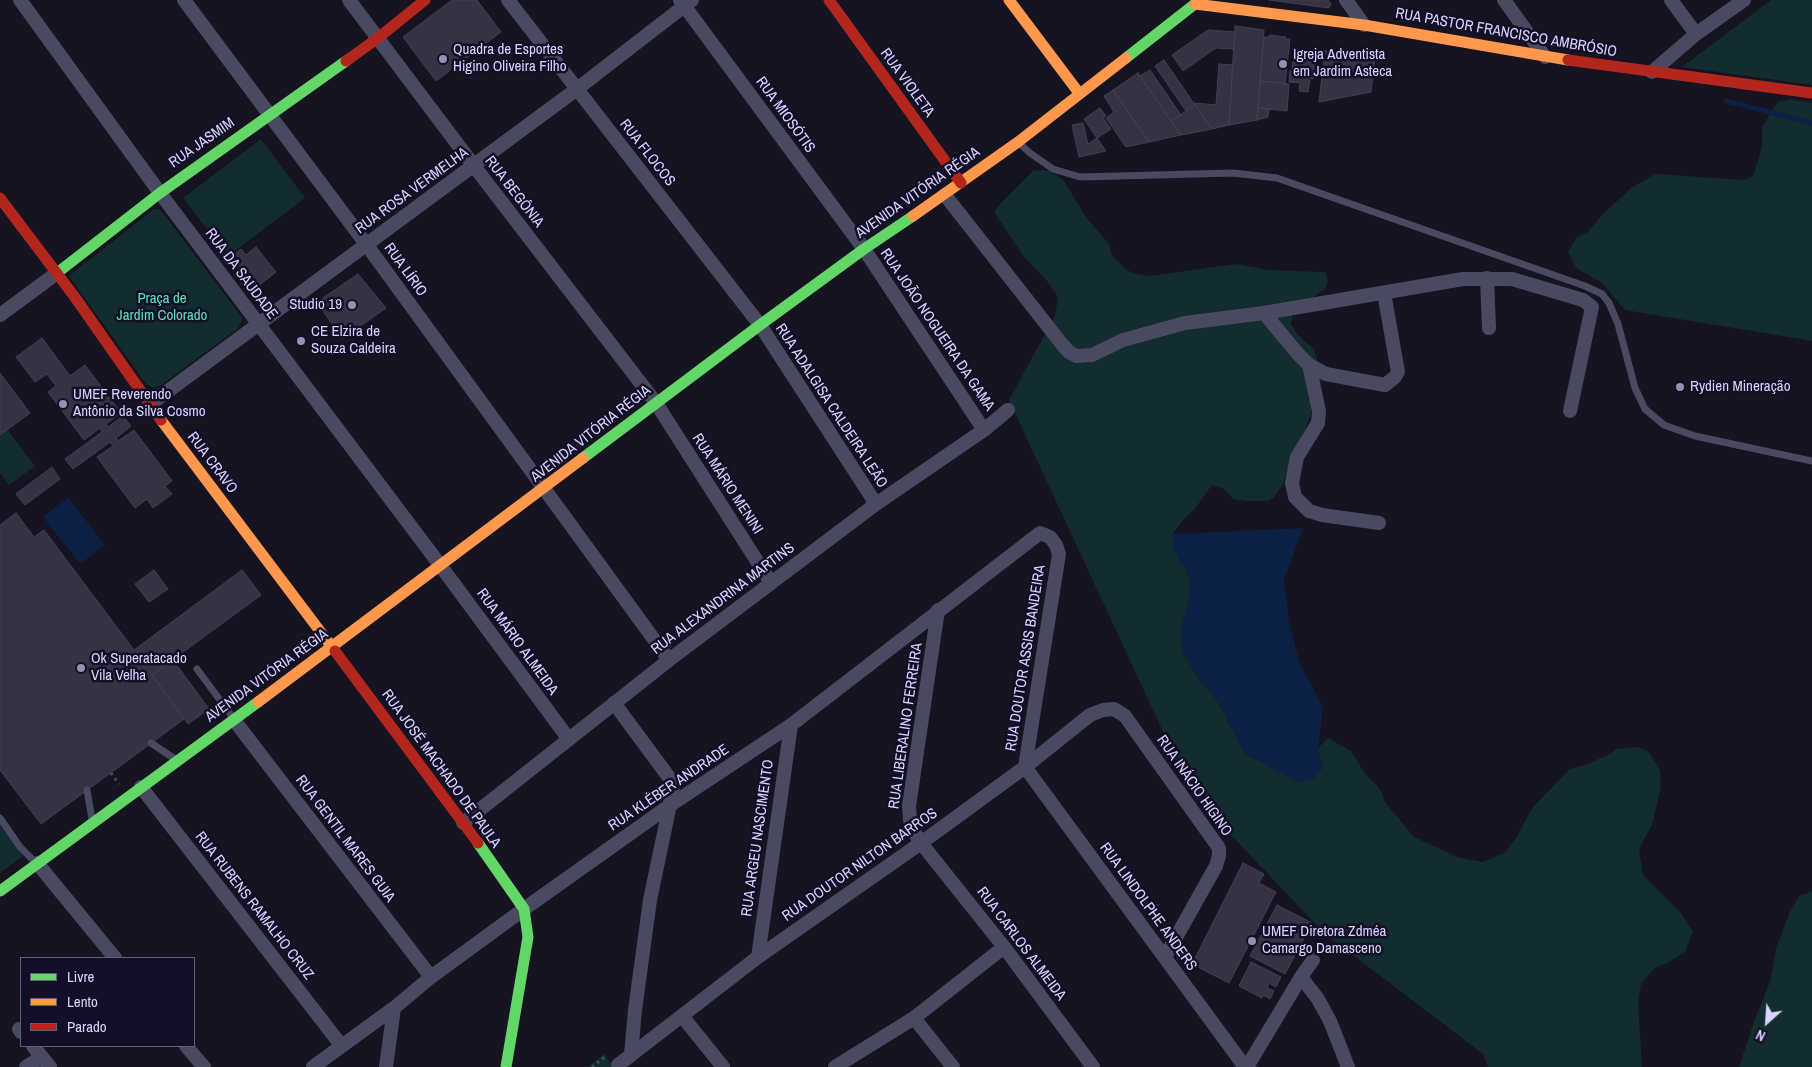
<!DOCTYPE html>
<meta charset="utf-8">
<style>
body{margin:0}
#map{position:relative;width:1812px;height:1067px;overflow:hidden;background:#161421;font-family:"Archivo Narrow",sans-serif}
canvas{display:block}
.legend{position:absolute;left:20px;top:957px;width:175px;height:90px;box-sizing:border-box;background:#130f26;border:1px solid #625e7d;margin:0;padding:6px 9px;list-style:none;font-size:15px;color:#d9d4ff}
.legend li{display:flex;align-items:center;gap:10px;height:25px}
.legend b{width:25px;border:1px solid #625e7d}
.north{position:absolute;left:1742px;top:997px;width:50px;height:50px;-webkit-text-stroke:4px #130f26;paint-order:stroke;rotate:206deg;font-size:14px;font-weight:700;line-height:20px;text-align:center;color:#d9d4ff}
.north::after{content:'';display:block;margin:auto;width:18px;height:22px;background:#d9d4ff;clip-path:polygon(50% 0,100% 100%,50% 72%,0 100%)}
</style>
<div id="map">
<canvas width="1812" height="1067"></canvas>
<ul class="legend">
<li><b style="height:6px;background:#63d668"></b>Livre</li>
<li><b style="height:6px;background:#ff974d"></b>Lento</li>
<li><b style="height:6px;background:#b3261e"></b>Parado</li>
</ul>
<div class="north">N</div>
</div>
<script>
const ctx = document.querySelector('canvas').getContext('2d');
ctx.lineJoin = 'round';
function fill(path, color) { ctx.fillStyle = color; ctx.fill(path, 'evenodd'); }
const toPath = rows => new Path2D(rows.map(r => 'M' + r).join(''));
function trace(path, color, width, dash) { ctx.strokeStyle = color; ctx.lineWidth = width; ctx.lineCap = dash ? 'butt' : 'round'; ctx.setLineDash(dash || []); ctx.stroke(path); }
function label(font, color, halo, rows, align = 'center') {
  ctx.font = font + ' "Archivo Narrow",sans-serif'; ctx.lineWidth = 5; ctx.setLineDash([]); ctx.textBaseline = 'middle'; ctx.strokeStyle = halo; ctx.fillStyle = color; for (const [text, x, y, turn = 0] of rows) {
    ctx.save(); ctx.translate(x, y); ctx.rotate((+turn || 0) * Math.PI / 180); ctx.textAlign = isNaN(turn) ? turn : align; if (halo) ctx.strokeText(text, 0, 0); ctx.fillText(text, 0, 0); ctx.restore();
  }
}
fill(toPath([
 [1771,0,1812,0,1812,85,1682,67],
 [1791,99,1812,103,1812,341,1625,310,1602,283,1576,268,1568,252,1577,237,1588,232,1600,217,1631,188,1656,174,1744,180,1753,176,1762,147,1762,127,1778,102],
 [261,139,305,198,228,256,183,198],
 [1034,170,1051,171,1064,181,1086,217,1109,244,1112,255,1123,267,1132,273,1149,276,1236,264,1269,270,1325,272,1328,281,1326,288,1293,312,1291,324,1298,335,1314,349,1322,379,1304,434,1294,455,1283,484,1274,497,1268,501,1247,501,1233,499,1224,489,1212,485,1194,510,1183,520,1173,534,1190,581,1189,600,1181,628,1183,653,1202,683,1217,700,1245,754,1269,766,1323,768,1318,748,1328,738,1351,751,1364,772,1380,789,1385,802,1414,837,1460,858,1483,862,1505,852,1516,838,1533,807,1570,769,1585,765,1610,754,1616,749,1638,747,1649,752,1660,770,1661,787,1652,825,1639,849,1643,875,1681,913,1693,932,1685,952,1669,962,1655,968,1641,984,1638,1002,1642,1067,1488,1067,1483,1054,1324,933,1192,794,1009,400,1055,316,1058,297,1047,281,1024,257,994,212,998,206],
 [154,209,159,209,163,213,241,316,242,320,237,329,160,386,153,388,146,384,69,276],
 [7,429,35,466,9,485,0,473,0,435],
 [0,825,23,856,0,873],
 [1812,891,1812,1067,1739,1067,1755,1019,1770,982,1776,948,1789,914,1799,896],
 [604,1054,613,1067,588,1067]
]), '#132c2d');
fill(toPath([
 [68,497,105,545,80,564,43,517],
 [1303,528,1284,580,1289,622,1299,661,1323,707,1318,748,1323,768,1314,778,1300,783,1245,754,1217,700,1202,683,1183,653,1181,643,1181,628,1189,600,1190,581,1184,566,1181,564,1173,548,1173,534]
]), '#0d2144');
trace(toPath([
 [1726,101,1812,123]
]), '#0d2144', 5);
const building = toPath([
 [452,0,477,0,501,32,436,81,403,37,452,0],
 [1269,0,1328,0,1331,4,1329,8,1269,0],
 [1235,26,1264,30,1257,120,1229,125,1235,26],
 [1208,30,1235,32,1234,49,1216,48,1183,71,1172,55,1208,30],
 [1270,35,1286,37,1285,39,1290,39,1285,83,1260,81,1264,37,1269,37,1270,35],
 [1294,50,1315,52,1313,79,1310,78,1308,92,1299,91,1300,83,1289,82,1290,71,1292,71,1294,50],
 [1325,51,1375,56,1371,92,1319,102,1325,51],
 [1164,60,1195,105,1186,111,1155,66,1164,60],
 [1219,64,1233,65,1229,125,1212,129,1194,103,1216,105,1219,64],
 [1150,70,1181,115,1171,121,1140,76,1150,70],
 [1138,73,1140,76,1181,135,1149,142,1113,90,1138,73],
 [1260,81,1289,84,1287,111,1258,108,1260,81],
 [1113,90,1124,106,1149,142,1126,147,1106,118,1114,112,1104,96,1113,90],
 [1195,105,1212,129,1181,135,1171,121,1195,105],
 [1100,108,1106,116,1103,118,1111,129,1097,138,1084,119,1100,108],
 [1258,108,1269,109,1268,117,1257,120,1258,108],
 [1083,123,1088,144,1097,138,1106,151,1079,157,1072,125,1083,123],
 [256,247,276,272,257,287,232,257,241,249,246,255,256,247],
 [358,274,386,308,342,339,317,302,358,274],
 [42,338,70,376,85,365,121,413,106,424,108,427,123,416,131,426,116,438,118,441,134,430,172,481,165,486,172,494,153,508,147,499,135,508,97,457,113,446,110,442,73,469,65,459,102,432,100,428,84,440,48,392,56,386,47,374,35,382,16,357,42,338],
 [0,373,30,413,0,435,0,373],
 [52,467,60,479,25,505,16,494,52,467],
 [16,513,34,537,44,530,134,650,242,570,261,595,152,675,184,719,41,824,0,770,0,525,16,513],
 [154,570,168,589,149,602,135,584,154,570],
 [173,660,209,709,188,724,152,675,173,660],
 [1243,863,1264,874,1259,883,1276,892,1229,983,1192,964,1243,863],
 [1277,905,1312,923,1285,974,1250,956,1277,905],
 [1251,962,1281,977,1276,987,1269,983,1267,988,1274,991,1270,999,1263,995,1262,998,1239,986,1251,962]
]);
fill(building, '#343243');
trace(building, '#433f54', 1);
trace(toPath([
 [111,773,119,784],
 [592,1067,606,1056]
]), '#44505f', 3, [2.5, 4]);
trace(toPath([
 [1020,144,1030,153,1053,169,1080,177,1233,173,1277,178,1585,286,1602,294,1609,303,1618,324,1635,388,1645,409,1664,425,1695,436,1812,461],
 [197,669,234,719],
 [151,743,175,759],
 [87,790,92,819],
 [0,818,20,847,36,863]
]), '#4a4962', 7);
trace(toPath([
 [20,0,160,193,440,565,568,738],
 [184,0,366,244,669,660],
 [349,0,474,166,656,403,771,583],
 [508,0,760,325,876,504],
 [680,0,864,249,984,430],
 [1346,0,1364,25],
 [1504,0,1545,57],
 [1671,0,1696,34],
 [1652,72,1696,34,1744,0],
 [945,195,1061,343,1069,352,1076,356,1092,355,1123,340,1185,323,1264,313,1463,279,1512,279,1583,300,1592,307,1570,411],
 [1487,278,1489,328],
 [1264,313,1298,354,1309,365,1326,374,1385,385,1395,377,1398,372,1384,293],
 [0,315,57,273],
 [1309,365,1319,411,1318,423,1297,457,1292,483,1295,497,1309,511,1322,515,1379,523],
 [149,405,577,89,692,0],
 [938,610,909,806,910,820,913,830,921,843,1004,947,1093,1067],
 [614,703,668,776,673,785,672,795,650,900,635,1010,631,1055],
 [234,720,431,977],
 [1025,767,1245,1067],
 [141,787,341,1045],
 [463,823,669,660,876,504,984,430,1008,410],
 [37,863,115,958],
 [758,957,791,725],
 [1301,977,1318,999,1330,1021,1348,1067],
 [682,1016,723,1067],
 [914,1018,953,1067],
 [19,1029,21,1032],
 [33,1046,50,1067],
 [186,1046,204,1067],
 [618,1065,758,957,921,843,1025,767,1090,715,1103,710,1114,709,1125,716,1219,848,1219,856,1216,866,1165,957],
 [26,1067,42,1057],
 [313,1067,394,1008,431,977,524,909,669,806,791,725,1040,533,1050,537,1056,545,1059,554,1025,767],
 [386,1067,394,1008],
 [835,1067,914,1018,1004,947],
 [1247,1067,1301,977,1313,960]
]), '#4a4962', 14);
trace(toPath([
 [1126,58,1200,0],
 [57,273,160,193,346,61],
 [583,458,760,325,864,249,913,216],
 [478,843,524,909,528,937,506,1067],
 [0,891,258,702]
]), '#63d668', 11);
trace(toPath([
 [1009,0,1079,93],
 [1195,4,1364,25,1568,60],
 [913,216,1018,142,1126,58],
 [161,420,335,651],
 [258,702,583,458]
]), '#ff974d', 11);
trace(toPath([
 [829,0,961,183],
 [1568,60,1812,93],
 [346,61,378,38,425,0],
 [0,198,74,296,161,420],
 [335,651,478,843]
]), '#b3261e', 11);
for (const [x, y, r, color] of [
 [443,59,5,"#9591b1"],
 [1283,64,5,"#9591b1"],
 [352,305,5,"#9591b1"],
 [301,341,5,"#9591b1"],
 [1680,387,5,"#9591b1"],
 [63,404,5,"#9591b1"],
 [81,668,5,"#9591b1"],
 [1252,941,5,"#9591b1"]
]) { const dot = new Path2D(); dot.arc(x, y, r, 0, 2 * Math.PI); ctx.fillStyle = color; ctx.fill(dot); trace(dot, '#130f26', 2); }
label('15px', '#d9d4ff', '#130f26', [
 ["RUA PASTOR FRANCISCO AMBRÓSIO",1506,33,10],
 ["RUA VIOLETA",907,83,54],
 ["RUA MIOSÓTIS",785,115,54],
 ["RUA JASMIM",202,143,-35],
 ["RUA FLOCOS",647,153,52],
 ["RUA ROSA VERMELHA",412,191,-36],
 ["RUA BEGÔNIA",514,192,52],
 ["AVENIDA VITÓRIA RÉGIA",918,193,-35],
 ["RUA LÍRIO",405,270,54],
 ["RUA DA SAUDADE",241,274,53],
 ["RUA JOÃO NOGUEIRA DA GAMA",937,330,56],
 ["RUA ADALGISA CALDEIRA LEÃO",831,406,57],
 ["AVENIDA VITÓRIA RÉGIA",591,434,-38],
 ["RUA CRAVO",212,463,53],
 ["RUA MÁRIO MENINI",727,484,57],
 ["RUA ALEXANDRINA MARTINS",723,599,-37],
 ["RUA MÁRIO ALMEIDA",517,642,54],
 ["RUA DOUTOR ASSIS BANDEIRA",1026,658,-81],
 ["AVENIDA VITÓRIA RÉGIA",267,676,-36],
 ["RUA LIBERALINO FERREIRA",906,726,-82],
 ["RUA JOSÉ MACHADO DE PAULA",441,769,54],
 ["RUA INÁCIO HIGINO",1194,786,55],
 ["RUA KLÉBER ANDRADE",669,788,-34],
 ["RUA ARGEU NASCIMENTO",758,838,-82],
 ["RUA GENTIL MARES GUIA",345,839,53],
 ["RUA DOUTOR NILTON BARROS",860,865,-35],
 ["RUA RUBENS RAMALHO CRUZ",254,906,52],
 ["RUA LINDOLPHE ANDERS",1148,907,54],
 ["RUA CARLOS ALMEIDA",1021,944,53]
]);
label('15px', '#d9d4ff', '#130f26', [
 ["Quadra de Esportes",453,50],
 ["Higino Oliveira Filho",453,67],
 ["Igreja Adventista",1293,55],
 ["em Jardim Asteca",1293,72],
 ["Studio 19",342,305,"right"],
 ["CE Elzira de",311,332],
 ["Souza Caldeira",311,349],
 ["Rydien Mineração",1690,387],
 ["UMEF Reverendo",73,395],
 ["Antônio da Silva Cosmo",73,412],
 ["Ok Superatacado",91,659],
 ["Vila Velha",91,676],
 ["UMEF Diretora Zdméa",1262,932],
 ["Camargo Damasceno",1262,949]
], 'left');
label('15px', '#5fe0c0', '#130f26', [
 ["Praça de",162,299],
 ["Jardim Colorado",162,316]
]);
</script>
